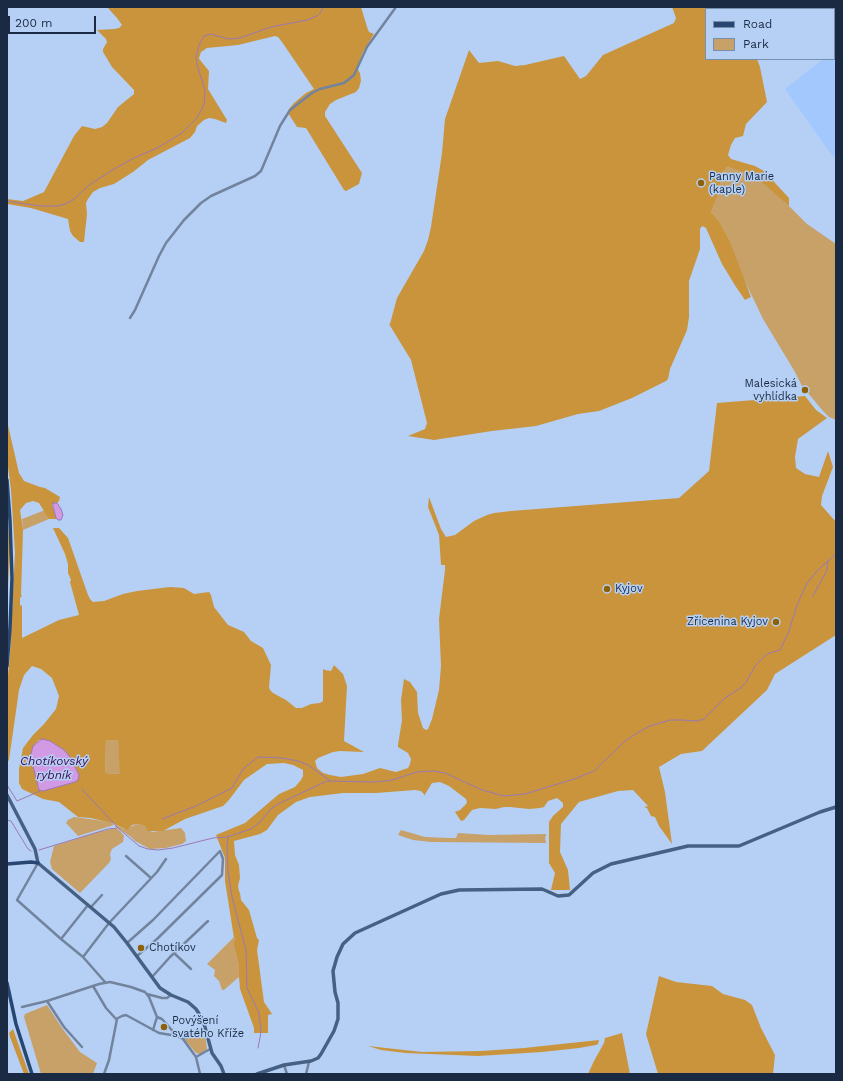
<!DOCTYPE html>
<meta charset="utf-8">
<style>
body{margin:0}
#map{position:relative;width:843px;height:1081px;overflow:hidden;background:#b6d0f5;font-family:"Work Sans",sans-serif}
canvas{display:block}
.frame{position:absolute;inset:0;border:8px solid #192a42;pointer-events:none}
.legend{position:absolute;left:705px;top:8px;width:130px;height:52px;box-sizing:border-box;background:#b6d0f5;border:1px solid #778ead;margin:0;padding:5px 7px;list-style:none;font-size:12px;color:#192a42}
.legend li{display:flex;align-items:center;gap:8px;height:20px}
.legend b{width:20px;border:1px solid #778ead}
.scale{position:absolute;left:8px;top:16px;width:88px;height:18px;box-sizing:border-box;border:2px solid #192a42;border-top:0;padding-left:5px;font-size:12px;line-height:14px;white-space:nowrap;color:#192a42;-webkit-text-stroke:3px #b6d0f5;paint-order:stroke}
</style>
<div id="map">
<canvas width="843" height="1081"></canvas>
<div class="frame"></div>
<ul class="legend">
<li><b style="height:5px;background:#274671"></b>Road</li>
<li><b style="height:11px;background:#c7a168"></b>Park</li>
</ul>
<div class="scale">200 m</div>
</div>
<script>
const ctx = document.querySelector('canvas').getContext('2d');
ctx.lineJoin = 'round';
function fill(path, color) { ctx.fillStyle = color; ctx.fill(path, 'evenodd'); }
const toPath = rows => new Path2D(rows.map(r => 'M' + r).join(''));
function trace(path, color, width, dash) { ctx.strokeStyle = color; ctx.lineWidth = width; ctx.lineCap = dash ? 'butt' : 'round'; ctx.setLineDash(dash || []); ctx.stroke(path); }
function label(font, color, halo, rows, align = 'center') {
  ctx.font = font + ' "Work Sans",sans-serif'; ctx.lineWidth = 3; ctx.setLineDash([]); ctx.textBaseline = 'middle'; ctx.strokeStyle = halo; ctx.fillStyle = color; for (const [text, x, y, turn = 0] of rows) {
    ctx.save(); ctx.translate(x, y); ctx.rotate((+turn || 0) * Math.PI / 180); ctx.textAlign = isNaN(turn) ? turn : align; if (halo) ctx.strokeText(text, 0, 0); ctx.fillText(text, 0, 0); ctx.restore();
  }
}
fill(toPath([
 [797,7,836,7,836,156,833,157,785,89,823,59,834,59,834,9,799,9]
]), '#a2c8fd');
fill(toPath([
 [726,167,731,168,747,174,765,185,779,196,807,224,836,244,836,420,829,417,823,411,802,386,795,372,763,319,743,277,730,241,719,221,711,212,718,195,722,172],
 [45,510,49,519,23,530,22,519],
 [106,740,118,740,121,774,105,773],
 [74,817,97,820,111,823,114,825,78,836,66,823,68,820],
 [115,824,124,829,138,824,145,826,152,832,181,828,185,833,186,841,182,844,166,848,150,849,135,841,131,837,115,826],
 [116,828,120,831,124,836,123,842,112,849,110,854,111,859,109,863,80,893,52,869,50,862,54,846,98,832],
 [401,830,425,837,450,838,456,838,458,833,489,835,546,834,546,836,545,837,546,843,431,842,413,840,398,835],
 [234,937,236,938,234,946,239,966,240,976,224,990,222,990,219,981,214,976,215,970,207,964],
 [47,1005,62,1028,80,1052,97,1063,93,1074,41,1074,24,1017,25,1014],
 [200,1033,205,1034,207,1049,200,1054,196,1053,185,1040,187,1038]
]), '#c7a168');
fill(toPath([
 [107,7,361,7,367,27,369,32,374,34,363,52,357,68,360,73,361,81,359,88,356,92,336,100,330,104,325,112,325,116,362,173,359,184,346,191,344,190,306,128,297,127,288,113,289,109,294,103,306,93,314,89,282,42,278,37,275,36,238,45,207,48,201,52,199,58,200,60,209,71,208,89,227,120,226,123,215,119,209,118,204,120,197,126,195,132,190,138,148,160,133,172,114,184,100,188,93,192,88,199,86,203,87,214,84,242,80,242,73,236,70,231,68,219,31,208,7,204,7,199,23,201,44,192,74,136,82,126,95,129,102,127,107,123,118,107,134,94,134,90,112,67,103,52,103,49,107,42,106,39,97,30,114,29,119,28,122,25,117,18],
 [672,7,735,7,736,9,706,9,706,59,757,59,760,67,767,102,746,124,743,136,735,138,731,145,728,155,731,159,755,166,764,171,789,198,789,206,765,185,747,174,731,168,727,167,722,172,718,195,711,212,719,221,730,241,751,297,745,300,736,287,722,264,706,228,702,226,700,229,700,249,689,281,689,317,687,330,670,369,668,379,666,381,632,398,599,411,578,414,536,426,492,431,434,440,408,436,425,429,427,423,411,360,389,324,390,324,397,298,424,251,428,240,431,227,442,153,445,119,469,50,479,63,498,61,515,66,525,65,564,56,580,79,586,76,603,55,674,23,676,18],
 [805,396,816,410,827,418,798,439,795,457,796,468,805,474,819,477,828,451,833,467,822,496,821,505,836,522,836,635,775,674,767,690,702,751,681,754,659,767,665,792,672,844,659,826,655,817,651,816,647,808,644,807,648,806,633,790,618,791,579,802,561,824,560,852,568,870,570,890,551,890,555,873,549,863,549,822,553,816,563,807,563,803,557,798,548,801,544,807,540,808,529,809,510,807,504,807,496,809,480,808,472,810,464,820,461,821,455,812,460,810,466,804,467,802,466,799,449,786,440,782,432,783,424,796,424,794,421,791,415,790,376,793,343,793,310,797,296,802,278,815,267,830,260,834,234,841,235,855,239,865,240,878,238,886,239,891,240,893,241,900,249,910,257,938,259,940,257,950,264,1002,272,1014,268,1015,268,1033,254,1033,254,1028,240,989,239,977,239,966,234,946,234,942,236,938,234,938,225,881,225,858,216,835,245,823,279,794,295,787,301,780,303,776,303,770,293,765,284,763,267,764,244,780,229,800,223,806,185,819,163,831,148,831,145,826,138,824,132,825,127,830,115,824,91,818,78,817,59,802,43,799,22,789,19,783,19,769,23,748,33,735,44,724,56,709,59,696,52,678,41,669,32,666,24,675,19,690,9,760,7,763,7,687,10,654,15,552,11,490,7,459,7,421,19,473,24,481,40,487,45,488,60,497,59,501,57,503,54,503,52,505,57,519,49,519,39,503,33,501,26,503,20,510,23,530,21,595,22,596,20,598,20,606,22,605,22,638,59,620,79,615,70,582,71,580,68,573,68,564,65,554,53,528,59,528,68,538,88,595,90,599,93,602,104,601,123,594,137,591,170,587,184,588,194,594,209,592,211,595,214,607,228,625,244,632,251,641,263,648,271,665,269,687,270,690,273,693,286,700,296,708,302,708,311,704,320,703,323,701,323,669,325,670,331,671,334,665,343,674,347,686,344,741,364,752,340,751,333,752,318,758,315,761,317,768,323,773,330,775,341,777,363,774,380,768,396,772,408,768,410,764,411,759,408,753,398,747,398,745,402,720,401,700,404,679,410,682,417,692,418,713,423,728,426,730,428,729,432,719,439,690,441,666,439,619,445,570,445,565,441,565,439,535,428,507,429,497,441,529,446,537,455,535,474,521,487,515,494,513,511,511,679,498,709,471,717,403],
 [39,740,50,741,64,750,70,757,79,775,79,777,76,781,43,791,38,788,36,773,32,763,33,746],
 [106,740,118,740,120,774,105,773],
 [7,511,10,552,7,605],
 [659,976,676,982,712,986,723,994,745,1000,752,1005,761,1028,775,1055,773,1074,658,1074,646,1034],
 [13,1029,29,1074,24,1074,10,1037,9,1033],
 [622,1033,630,1074,588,1074,594,1061,604,1043,605,1038],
 [599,1040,598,1044,596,1045,579,1048,542,1052,478,1056,406,1053,381,1050,368,1046,422,1052,481,1051,524,1048]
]), '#c9943c');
const water = toPath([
 [53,503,57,503,61,509,63,515,61,520,58,520,56,518,53,506,53,503],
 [42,739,50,741,64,750,70,757,79,775,78,780,75,782,43,791,39,790,31,758,31,754,33,746,42,739]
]);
fill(water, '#d299e5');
trace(water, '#9a78b4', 1);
trace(toPath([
 [7,201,39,206,58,206,65,204,73,200,89,185,114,169,132,159,159,147,182,133,196,119,204,105,205,90,198,68,196,58,199,45,204,36,211,34,228,39,240,38,271,27,307,20,317,16,321,12,323,7],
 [813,596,827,570,828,561],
 [7,785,17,801,40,791],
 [82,789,118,828,139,846,148,849,158,850,173,848,213,838,227,837,251,829,260,822,271,809,278,804,327,781,376,782,392,780,417,772,433,771,445,773,482,790,504,796,525,794,574,779,594,771,624,742,637,733,650,726,670,720,680,720,698,721,704,719,725,698,739,689,745,684,755,666,767,654,780,650,789,631,797,605,807,583,818,570,836,554],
 [162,819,196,806,232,788,243,769,258,757,282,758,298,761,308,765,329,780],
 [7,820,11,821,28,849,31,851],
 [228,837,227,846,228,871,232,897,246,950,247,988,259,1013,260,1022,261,1032,258,1048],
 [39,850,108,829,117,828]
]), '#9a78b4', 1);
trace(toPath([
 [130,318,135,310,159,256,166,243,184,220,201,203,211,196,255,176,261,171,280,126,290,110,312,93,320,89,344,83,354,75,367,47,396,7],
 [126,856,151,878],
 [38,863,17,900,61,939],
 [88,905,61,939,83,957,105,982],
 [91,907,102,895],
 [127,943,153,920,220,851,223,859,222,875,157,939,137,956],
 [174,953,191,969],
 [83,957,109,923,157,872,166,859],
 [152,977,170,957,208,921],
 [93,986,106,1008,116,1019,122,1016,126,1015,159,1033,177,1036],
 [147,994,162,998,167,998,171,995],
 [47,1001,64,1027,82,1047],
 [22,1007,47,1001,99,984,110,982,131,987,145,992,149,997,157,1017,162,1019,177,1036,183,1039,205,1029],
 [153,1030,157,1017],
 [183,1039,196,1057,200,1074],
 [196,1057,210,1049],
 [284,1065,287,1074],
 [104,1074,109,1060,117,1019],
 [306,1074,309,1062]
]), '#72849d', 2.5);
trace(toPath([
 [7,795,35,849,38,863,114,927,127,943,160,988,171,995,188,1002,196,1009,203,1020,212,1053,221,1066,224,1074],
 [257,1074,284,1065,311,1061,318,1058,321,1054,334,1031,338,1019,338,1003,335,992,333,971,337,957,343,944,355,933,441,894,459,890,542,889,558,896,569,895,593,873,611,864,688,846,739,846,820,812,836,807]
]), '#466084', 3.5);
trace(toPath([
 [7,480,10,521,12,578,10,628,7,666],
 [7,864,31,862,38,863],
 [7,983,16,1024,32,1074]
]), '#274671', 3.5);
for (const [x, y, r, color] of [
 [701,183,4,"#8d6107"],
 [805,390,4,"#8d6107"],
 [607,589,4,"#8d6107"],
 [776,622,4,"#8d6107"],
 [141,948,4,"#8d6107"],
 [164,1027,4,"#8d6107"]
]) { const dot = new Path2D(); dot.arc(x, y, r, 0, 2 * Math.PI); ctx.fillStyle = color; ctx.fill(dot); trace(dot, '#b6d0f5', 1.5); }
label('11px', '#192a42', '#b6d0f5', [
 ["Panny Marie",709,177],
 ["(kaple)",709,190],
 ["Malesická",797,384,"right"],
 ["vyhlídka",797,397,"right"],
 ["Kyjov",615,589],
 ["Zřícenina Kyjov",768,622,"right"],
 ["Chotíkov",149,948],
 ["Povýšení",172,1021],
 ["svatého Kříže",172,1034]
], 'left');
label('italic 12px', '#400b50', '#b6d0f5', [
 ["Chotíkovský",54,761],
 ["rybník",54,775]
]);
</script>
